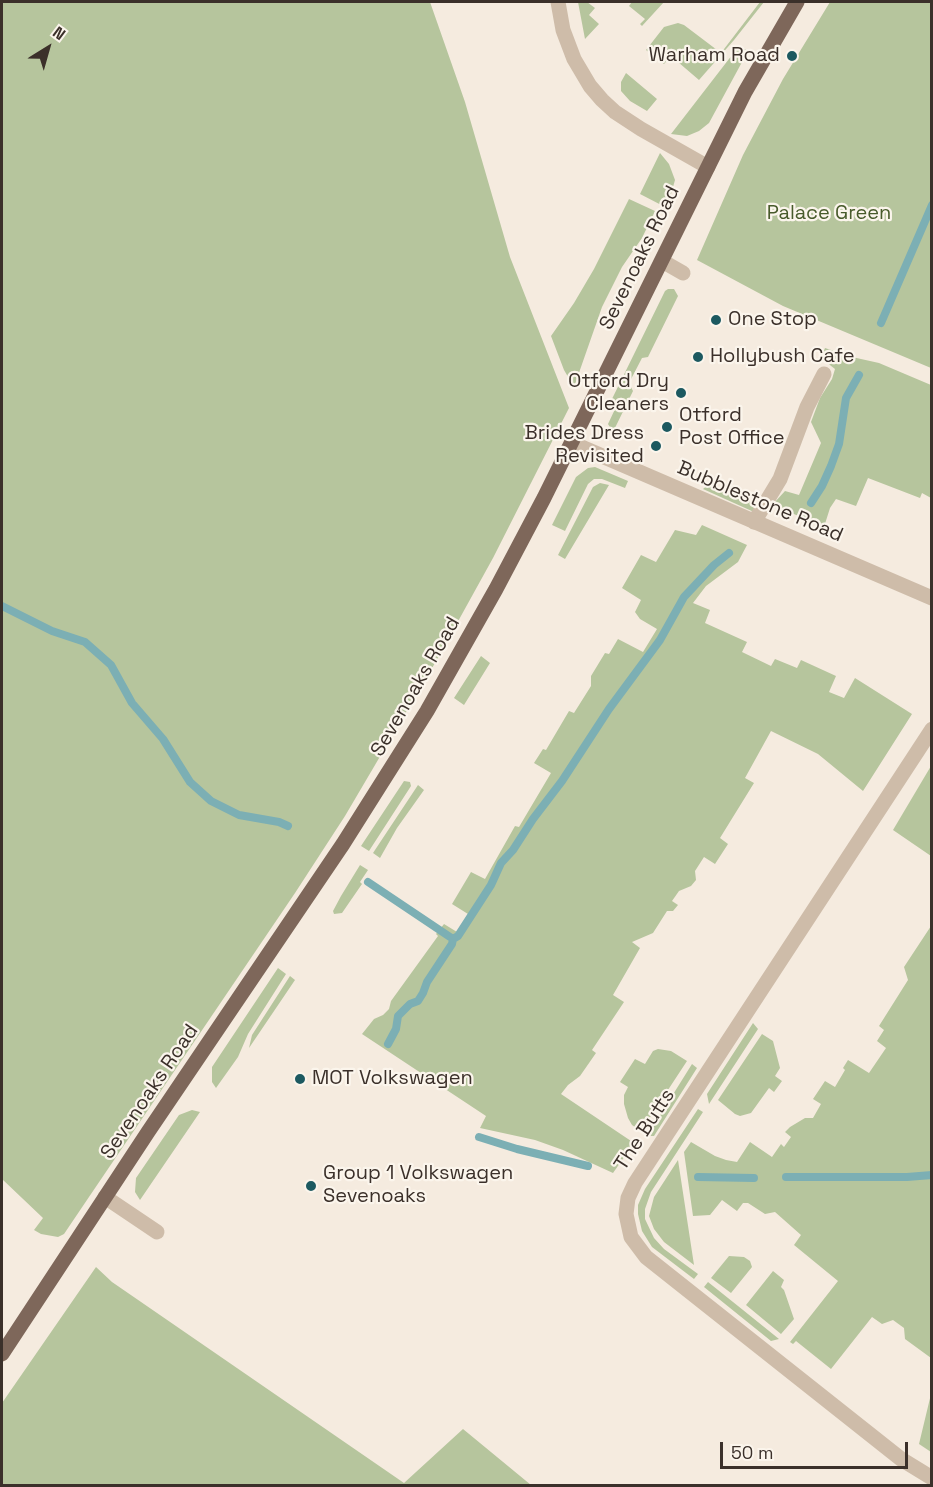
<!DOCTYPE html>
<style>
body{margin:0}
#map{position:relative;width:933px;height:1487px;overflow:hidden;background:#f5ebdf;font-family:"Space Grotesk",sans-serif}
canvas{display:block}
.frame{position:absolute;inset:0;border:3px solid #3b302a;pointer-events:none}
.north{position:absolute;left:18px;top:18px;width:60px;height:60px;-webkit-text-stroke:4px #fbf5ec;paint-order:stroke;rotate:37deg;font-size:16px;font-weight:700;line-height:24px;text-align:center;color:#3b302a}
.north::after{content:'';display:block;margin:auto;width:21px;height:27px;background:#3b302a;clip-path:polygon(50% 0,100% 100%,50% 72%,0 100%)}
.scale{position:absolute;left:720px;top:1442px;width:188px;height:27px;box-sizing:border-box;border:3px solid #3b302a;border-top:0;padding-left:8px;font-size:18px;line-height:21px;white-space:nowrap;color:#3b302a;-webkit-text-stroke:4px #fbf5ec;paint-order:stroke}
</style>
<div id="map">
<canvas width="933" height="1487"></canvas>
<div class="frame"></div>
<div class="north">N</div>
<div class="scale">50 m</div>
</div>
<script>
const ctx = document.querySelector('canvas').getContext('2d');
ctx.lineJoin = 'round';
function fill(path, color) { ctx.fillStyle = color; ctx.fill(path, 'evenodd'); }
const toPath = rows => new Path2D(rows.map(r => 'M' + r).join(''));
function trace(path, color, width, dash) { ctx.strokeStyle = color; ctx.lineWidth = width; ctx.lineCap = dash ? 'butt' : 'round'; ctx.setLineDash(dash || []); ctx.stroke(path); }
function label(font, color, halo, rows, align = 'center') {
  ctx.font = font + ' "Space Grotesk",sans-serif'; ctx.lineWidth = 4.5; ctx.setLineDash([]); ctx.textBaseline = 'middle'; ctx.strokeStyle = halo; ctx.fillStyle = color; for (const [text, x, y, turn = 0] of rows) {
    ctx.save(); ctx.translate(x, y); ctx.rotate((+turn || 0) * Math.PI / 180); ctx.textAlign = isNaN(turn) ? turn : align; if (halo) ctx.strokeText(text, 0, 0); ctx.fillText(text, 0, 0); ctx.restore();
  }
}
fill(toPath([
 [2,2,430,2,465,102,510,257,569,408,493,558,435,663,345,816,295,893,91,1194,64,1234,58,1237,41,1234,34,1230,43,1218,2,1179],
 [578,2,587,2,595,8,589,15,599,24,585,39],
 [632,2,664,2,642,26,640,24,645,19,629,6],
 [760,2,764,2,734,40,699,80,671,56,664,64,646,50,664,27,678,23,684,25,721,53],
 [830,2,931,2,931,368,783,306,697,260,743,155,783,79],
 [739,46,748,51,709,123,699,131,687,136,671,134],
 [626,73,657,99,647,111,630,101,621,91,621,82],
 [660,153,669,164,675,180,667,208,640,194],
 [629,199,655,211,642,238,622,267,602,307,574,387,564,370,551,336,574,303,594,269],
 [668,289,674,289,678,296,648,357,642,358,629,383,633,391,613,432,608,424,616,407,610,403,665,291],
 [825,348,852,357,879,363,931,385,931,498,922,493,920,498,868,478,856,506,836,499,830,508,824,527,780,508,774,503,785,491,799,495,821,443,811,422,820,398,832,379,835,369,821,358],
 [595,467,628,481,625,488,602,479,594,479,588,484,565,531,552,525,576,477,588,468],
 [600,483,609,485,565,559,558,555,593,487],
 [709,484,752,502,754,504,754,512,703,489],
 [702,525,747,545,738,562,706,586,693,603,710,610,705,623,747,642,742,652,771,666,775,659,797,668,801,660,836,676,829,692,844,698,855,678,912,714,863,791,818,754,771,731,745,778,754,783,720,838,728,844,715,864,704,857,695,871,696,880,691,886,679,891,672,901,678,905,673,911,667,911,653,933,632,942,640,948,613,995,624,1002,592,1050,596,1053,580,1076,568,1085,561,1094,634,1143,613,1173,563,1150,535,1140,480,1128,486,1116,362,1034,374,1019,383,1015,389,1009,391,1001,438,936,436,934,444,924,457,932,468,914,452,904,471,872,485,879,515,826,519,827,551,773,534,763,543,749,546,750,569,711,574,713,591,686,591,676,605,653,609,654,618,639,643,652,657,629,640,619,635,612,641,600,622,588,641,555,656,562,675,530,696,535],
 [481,656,490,663,464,705,454,698],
 [931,766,932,856,931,856,893,830],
 [404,781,410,782,411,786,369,851,361,846],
 [418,785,424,790,397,828,380,858,373,853],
 [360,865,368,870,360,882,362,884,342,913,334,914,333,911,341,896],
 [931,926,931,1358,905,1339,904,1328,893,1320,882,1324,872,1317,831,1369,796,1341,793,1344,790,1342,838,1281,794,1245,801,1235,775,1212,765,1214,748,1203,743,1203,737,1211,722,1200,710,1215,693,1216,684,1152,691,1142,715,1156,726,1160,737,1162,750,1142,772,1157,781,1144,784,1147,791,1137,785,1132,790,1127,805,1118,813,1118,821,1104,813,1099,825,1081,835,1087,845,1070,843,1068,848,1060,869,1073,886,1048,877,1041,884,1030,879,1026,908,980,904,967],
 [278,968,286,974,248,1034,238,1057,216,1088,212,1082,212,1067],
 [290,976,295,980,249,1048,252,1035],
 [753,1023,758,1029,709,1104,707,1094],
 [762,1034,773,1041,780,1068,775,1076,782,1081,774,1092,769,1088,751,1113,740,1116,735,1114,718,1100],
 [658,1049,671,1051,687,1061,641,1131,632,1125,628,1118,624,1104,624,1095,628,1087,620,1082,635,1059,645,1064,653,1051],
 [692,1064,697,1068,654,1136,647,1136],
 [698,1109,703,1112,651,1192,645,1209,645,1219,654,1238,664,1249,698,1274,694,1279,652,1247,642,1231,638,1214,638,1205,645,1189],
 [192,1110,200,1112,140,1200,135,1192,136,1178,179,1115],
 [678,1160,694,1265,664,1242,654,1229,649,1216,654,1197],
 [729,1256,744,1257,750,1261,752,1267,731,1293,711,1278],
 [96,1267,112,1282,404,1483,463,1429,531,1485,2,1485,2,1403],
 [773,1271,784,1280,781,1287,784,1290,794,1319,781,1334,746,1305],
 [708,1282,743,1310,779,1339,771,1341,704,1287],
 [931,1394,931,1452,919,1444]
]), '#b6c59d');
trace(toPath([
 [881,323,932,205],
 [811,503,822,486,831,466,839,444,846,398,859,375],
 [2,606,52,631,85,642,111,665,132,703,163,739,190,782,211,801,239,815,279,822,288,826],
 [368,882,453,939],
 [388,1044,396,1029,398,1016,410,1004,418,1001,423,993,427,982,452,944,453,939,458,936,491,885,501,863,513,850,533,819,562,781,609,709,660,640,684,597,714,565,729,553],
 [479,1137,517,1149,588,1166],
 [698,1177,754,1178],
 [786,1177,907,1177,932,1175]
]), '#7cafb4', 8);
trace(toPath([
 [662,261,683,273],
 [754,522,780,479,807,407,824,374],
 [105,1197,157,1232]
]), '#cebca9', 15);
trace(toPath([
 [558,2,563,30,574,59,590,86,602,100,615,112,641,129,708,167],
 [572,443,932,598],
 [932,729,635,1183,628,1198,626,1214,631,1237,646,1257,901,1459,932,1478]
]), '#cebca9', 15);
trace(toPath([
 [2,1354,148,1132,343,844,427,711,496,589,544,498,745,92,797,2]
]), '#7e675a', 15);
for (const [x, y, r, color] of [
 [792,56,6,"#1c5960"],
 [716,320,6,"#1c5960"],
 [698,357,6,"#1c5960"],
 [681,393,6,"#1c5960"],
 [667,427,6,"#1c5960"],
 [656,446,6,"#1c5960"],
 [300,1079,6,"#1c5960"],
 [311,1186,6,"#1c5960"]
]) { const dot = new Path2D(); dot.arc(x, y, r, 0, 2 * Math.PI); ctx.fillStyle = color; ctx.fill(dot); trace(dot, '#fbf5ec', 2); }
label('20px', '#3b302a', '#fbf5ec', [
 ["Warham Road",780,56,"right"],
 ["One Stop",728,320],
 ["Hollybush Cafe",710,357],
 ["Otford Dry",669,382,"right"],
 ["Cleaners",669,405,"right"],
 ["Otford",679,416],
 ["Post Office",679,439],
 ["Brides Dress",644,434,"right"],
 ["Revisited",644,457,"right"],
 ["MOT Volkswagen",312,1079],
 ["Group 1 Volkswagen",323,1174],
 ["Sevenoaks",323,1197]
], 'left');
label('20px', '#485b2b', '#fbf5ec', [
 ["Palace Green",829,214]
]);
label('20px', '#3b302a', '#fbf5ec', [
 ["Sevenoaks Road",640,258,-64],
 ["Bubblestone Road",760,502,23],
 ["Sevenoaks Road",416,687,-60],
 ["Sevenoaks Road",150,1092,-56],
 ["The Butts",645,1130,-57]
]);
</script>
